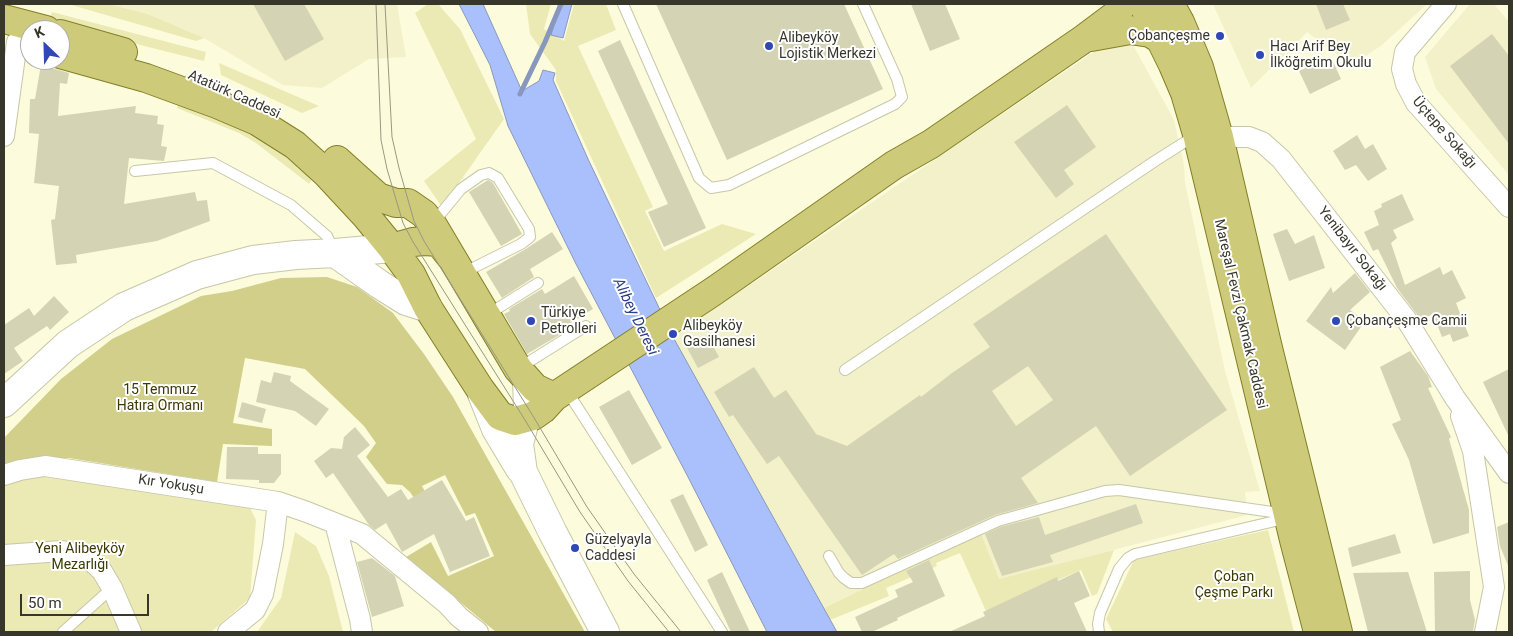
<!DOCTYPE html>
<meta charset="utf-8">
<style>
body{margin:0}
#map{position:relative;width:1513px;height:636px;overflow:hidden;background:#fcfcdc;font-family:Roboto,sans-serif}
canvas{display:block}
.frame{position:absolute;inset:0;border:5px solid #36362a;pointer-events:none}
.north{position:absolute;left:20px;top:20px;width:50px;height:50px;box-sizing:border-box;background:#fff;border:1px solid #afafaa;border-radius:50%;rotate:336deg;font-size:14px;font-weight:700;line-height:20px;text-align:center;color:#36362a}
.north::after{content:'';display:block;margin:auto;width:18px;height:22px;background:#3047b8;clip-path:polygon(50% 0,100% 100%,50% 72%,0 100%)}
.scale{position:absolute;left:20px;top:594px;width:129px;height:22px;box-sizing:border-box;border:2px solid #36362a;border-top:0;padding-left:6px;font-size:15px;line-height:18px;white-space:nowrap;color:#36362a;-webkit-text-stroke:4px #fff;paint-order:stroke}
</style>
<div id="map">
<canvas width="1513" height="636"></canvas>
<div class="frame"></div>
<div class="north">K</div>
<div class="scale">50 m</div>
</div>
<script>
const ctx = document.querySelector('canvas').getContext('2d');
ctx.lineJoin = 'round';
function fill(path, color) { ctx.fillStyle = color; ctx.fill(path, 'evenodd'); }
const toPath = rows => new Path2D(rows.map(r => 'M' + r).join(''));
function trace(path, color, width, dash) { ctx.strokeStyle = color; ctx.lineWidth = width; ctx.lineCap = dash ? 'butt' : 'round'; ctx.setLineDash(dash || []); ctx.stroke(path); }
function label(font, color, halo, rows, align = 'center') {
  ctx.font = font + ' Roboto,sans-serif'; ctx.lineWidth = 4; ctx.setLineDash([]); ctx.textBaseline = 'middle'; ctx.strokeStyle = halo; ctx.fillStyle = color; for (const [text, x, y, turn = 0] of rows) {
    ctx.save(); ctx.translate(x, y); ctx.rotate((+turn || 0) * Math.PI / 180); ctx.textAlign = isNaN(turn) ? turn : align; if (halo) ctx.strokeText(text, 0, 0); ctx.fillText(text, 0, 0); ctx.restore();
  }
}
fill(toPath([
 [108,4,397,4,406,57,369,59,322,88,283,85,204,38,148,14],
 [1213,4,1427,4,1382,45,1352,65,1307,32,1251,88],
 [1470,4,1494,4,1509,22,1509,175,1436,89,1425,57],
 [1113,39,1133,45,1174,120,1184,165,1185,183,1225,371,1260,491,1245,492,1247,515,999,580,981,535,898,572,824,608,673,337]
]), '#f2f1c9');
fill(toPath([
 [68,4,108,4,148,14,204,38,196,41],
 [428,4,438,4,460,29,504,119,442,207,424,181,476,139,415,13],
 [526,4,551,4,544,29,564,41,574,4,606,4,616,30,578,46,653,207,645,211,664,251,722,224,756,234,656,298,556,81,556,70,530,34],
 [52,12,206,52,204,61,49,22],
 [219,63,319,106,302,113,221,75],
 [179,101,229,119,284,154,312,179,309,184,256,143,239,133,177,108],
 [44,474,250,508,256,520,250,598,211,632,4,632,4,485],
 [1268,530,1294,632,1113,632,1106,619,1134,560],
 [295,532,316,546,329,576,343,632,257,632,281,598],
 [981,534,999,579,1114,550,1097,594,1092,596,1081,570,986,611,960,553,936,563,937,566,886,588,889,596,830,620,824,608,898,572]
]), '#ebeab4');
fill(toPath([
 [327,277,357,287,393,313,424,354,453,397,585,632,496,632,406,557,431,542,448,576,494,556,475,513,466,516,445,475,422,486,437,514,429,520,410,492,402,485,387,484,366,457,376,443,364,426,305,369,245,358,233,423,272,429,272,446,223,444,217,482,69,458,17,460,4,464,4,438,61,379,112,339,201,296,232,291,281,278]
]), '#d1cf8a');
const water = toPath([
 [459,4,483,4,522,91,539,81,543,70,555,73,553,80,588,159,673,337,837,632,767,632,688,477,576,264,508,126,490,65,459,4],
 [558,4,572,4,563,38,551,35,559,8,558,4]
]);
fill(water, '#aac0fd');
trace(water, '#8797be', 1);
trace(toPath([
 [520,94,545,42,561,4]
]), '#8797be', 5);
fill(toPath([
 [253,4,304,4,324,39,285,61],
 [656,4,844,4,883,89,727,160],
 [911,4,945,4,960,39,930,51],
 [1316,4,1343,4,1350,20,1326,30],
 [1492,34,1509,56,1509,144,1450,66],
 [620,40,706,228,664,247,648,212,668,204,598,51],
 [1331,57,1341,79,1310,94,1299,71],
 [41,65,69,73,67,84,60,83,58,116,136,106,135,113,158,116,157,124,164,125,161,146,167,147,164,161,129,158,124,204,195,192,197,201,207,200,210,221,157,241,76,255,77,263,56,265,51,220,55,219,59,186,34,183,39,134,29,133,30,99,35,99],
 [1067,105,1096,147,1064,170,1074,184,1056,198,1014,142],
 [1357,135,1365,149,1373,144,1387,169,1368,181,1356,165,1345,170,1333,151],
 [488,180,493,183,522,234,501,246,469,192],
 [1402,194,1414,220,1393,230,1397,238,1391,243,1405,285,1440,267,1443,275,1452,270,1466,298,1456,303,1469,336,1453,342,1450,334,1442,337,1433,314,1421,320,1397,288,1405,285,1397,288,1378,249,1373,251,1364,232,1379,225,1374,211,1382,207,1381,204],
 [1287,229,1295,244,1314,235,1325,268,1289,281,1273,234],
 [552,232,563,249,530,269,534,277,502,298,486,272,524,250],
 [1106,234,1227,410,1130,476,1096,426,1021,478,1038,503,995,515,898,559,894,554,862,575,779,456,767,464,733,415,729,417,714,392,754,367,774,398,786,390,816,434,847,446,920,395,921,397,952,373,990,347,973,324],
 [1028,366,1053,400,1016,426,992,391],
 [1355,273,1370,292,1350,310,1365,321,1345,350,1306,321,1331,287,1333,293],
 [574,276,593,309,564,327,566,331,527,354,504,314,510,311,509,309,542,289,545,294],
 [54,296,69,312,50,330,47,326,14,348,23,361,4,374,4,325,29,308,34,316],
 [707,335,719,357,698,368,686,346],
 [1410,351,1428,376,1432,387,1428,388,1451,437,1449,439,1469,510,1469,533,1433,544,1409,460,1392,424,1401,420,1380,367],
 [1509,369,1509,437,1483,382],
 [274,372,291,376,290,381,329,409,316,426,295,411,256,402,261,380,271,383],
 [629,390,662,448,632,465,599,407],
 [242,402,266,409,262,423,238,417],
 [355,427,370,445,357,456,388,497,401,489,408,500,442,480,466,521,474,517,490,556,450,572,434,534,402,552,386,523,375,530,369,525,333,473,326,478,314,461,331,448,342,449,344,437],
 [227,447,258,447,258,454,281,454,281,474,274,483,259,483,259,480,226,479],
 [683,494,708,545,695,552,670,500],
 [1136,504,1143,523,1050,555,1053,562,1002,576,985,534,1000,527,1039,517,1045,535],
 [1509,522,1509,568,1500,546,1497,527],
 [1395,534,1401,553,1352,567,1348,548],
 [372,558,395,576,404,606,372,617,357,562],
 [929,560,945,596,897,618,898,620,872,632,862,632,855,617,898,597,895,590,913,582,906,571],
 [1079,571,1090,596,1074,603,1087,632,949,632,985,616,983,612,1057,577,1058,581],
 [1470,571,1470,600,1475,620,1473,632,1435,632,1434,572],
 [722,572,750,632,731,632,707,580],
 [1408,572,1427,632,1368,632,1353,573]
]), '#d4d4b4');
const service = toPath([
 [623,4,699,178,711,188,729,185,895,104,902,97,897,79,863,4],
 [135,171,213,163,291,205,327,236,334,251],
 [433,223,461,189,481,175,489,173,498,178,529,229,530,237,521,244,463,273],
 [487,315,538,283],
 [519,368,586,326],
 [845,370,1155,161,1196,135],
 [567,391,722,632],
 [829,556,839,573,844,578,851,583,862,583,998,521,1105,491,1119,490,1272,512,1285,517],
 [63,632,112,588],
 [1099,632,1098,624,1100,613,1119,569,1128,558,1135,554,1288,518]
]);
const minor = toPath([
 [1446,4,1405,52,1402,69,1406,84,1416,103,1509,207],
 [4,136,17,42],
 [1219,137,1249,137,1262,142,1281,159,1406,319,1455,398,1509,473],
 [1461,416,1473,451,1494,587,1485,632],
 [4,475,20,470,45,466,278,502,307,512,362,534,447,604,459,617,478,632],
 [335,523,360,619,362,632],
 [4,555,62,551,87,557,102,571,112,588,131,632],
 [228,632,255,610,263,594,273,544,278,502]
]);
const secondary = toPath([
 [335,253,379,284,406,301,428,308],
 [527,381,528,408,519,444,523,472,553,533,605,632],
 [482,394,496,429,520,469],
 [4,403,68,344,124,307,197,275,253,260,296,255,335,253,392,248]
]);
const primary = toPath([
 [1143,4,1173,65,1185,93,1197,134,1294,540,1318,632],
 [1170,4,1180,22,1199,67,1219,137,1267,344,1338,632],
 [4,19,46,30],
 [60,34,123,52],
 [1091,37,1130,30,1150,33,1162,40],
 [60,54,146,78,217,104,257,121,295,145,327,174,366,216,392,248,411,274,428,308,480,389,500,416,515,421,533,416,543,409,554,397,714,291,894,165,931,144,1085,38,1117,14,1122,4],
 [337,160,378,197,396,203,408,203,424,214,432,224,518,369,535,388,554,397],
 [392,248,413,242,424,241,439,242,450,256]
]);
trace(service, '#c7c7a8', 12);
trace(minor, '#c7c7a8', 22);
trace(secondary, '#c7c7a8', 30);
trace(primary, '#837f24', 30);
trace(service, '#fff', 10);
trace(minor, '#fff', 20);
trace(secondary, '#fff', 28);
trace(primary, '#cdca7a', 28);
trace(toPath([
 [376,4,381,140,387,169,403,223,413,242,525,420,580,512,628,581,669,632],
 [385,4,392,137,399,168,414,221,424,241,533,416,587,507,634,574,681,632]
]), '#989882', 1);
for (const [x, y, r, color] of [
 [1220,36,5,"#3047b8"],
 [769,46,5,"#3047b8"],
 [1260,55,5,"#3047b8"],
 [531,321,5,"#3047b8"],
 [1336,321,5,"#3047b8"],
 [673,334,5,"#3047b8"],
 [575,548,5,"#3047b8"]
]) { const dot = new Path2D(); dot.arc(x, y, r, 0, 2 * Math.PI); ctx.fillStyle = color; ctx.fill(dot); trace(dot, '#fff', 2); }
label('14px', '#36362a', '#fff', [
 ["Çobançeşme",1210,36,"right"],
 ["Alibeyköy",779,38],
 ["Lojistik Merkezi",779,54],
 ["Hacı Arif Bey",1270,47],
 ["İlköğretim Okulu",1270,63],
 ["Türkiye",541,313],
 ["Petrolleri",541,329],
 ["Çobançeşme Camii",1346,321],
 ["Alibeyköy",683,326],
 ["Gasilhanesi",683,342],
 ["Güzelyayla",585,540],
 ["Caddesi",585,556]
], 'left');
label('14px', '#36362a', '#fff', [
 ["Atatürk Caddesi",234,95,24],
 ["Üçtepe Sokağı",1444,133,49],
 ["Yenibayır Sokağı",1352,249,52],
 ["Mareşal Fevzi Çakmak Caddesi",1240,314,77],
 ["Kır Yokuşu",171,485,9]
]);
label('14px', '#3c3a01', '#fff', [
 ["15 Temmuz",160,390],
 ["Hatıra Ormanı",160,406],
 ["Yeni Alibeyköy",80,549],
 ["Mezarlığı",80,565],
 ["Çoban",1234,577],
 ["Çeşme Parkı",1234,593]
]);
label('italic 15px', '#2c3f86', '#fff', [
 ["Alibey Deresi",635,317,64]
]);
</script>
